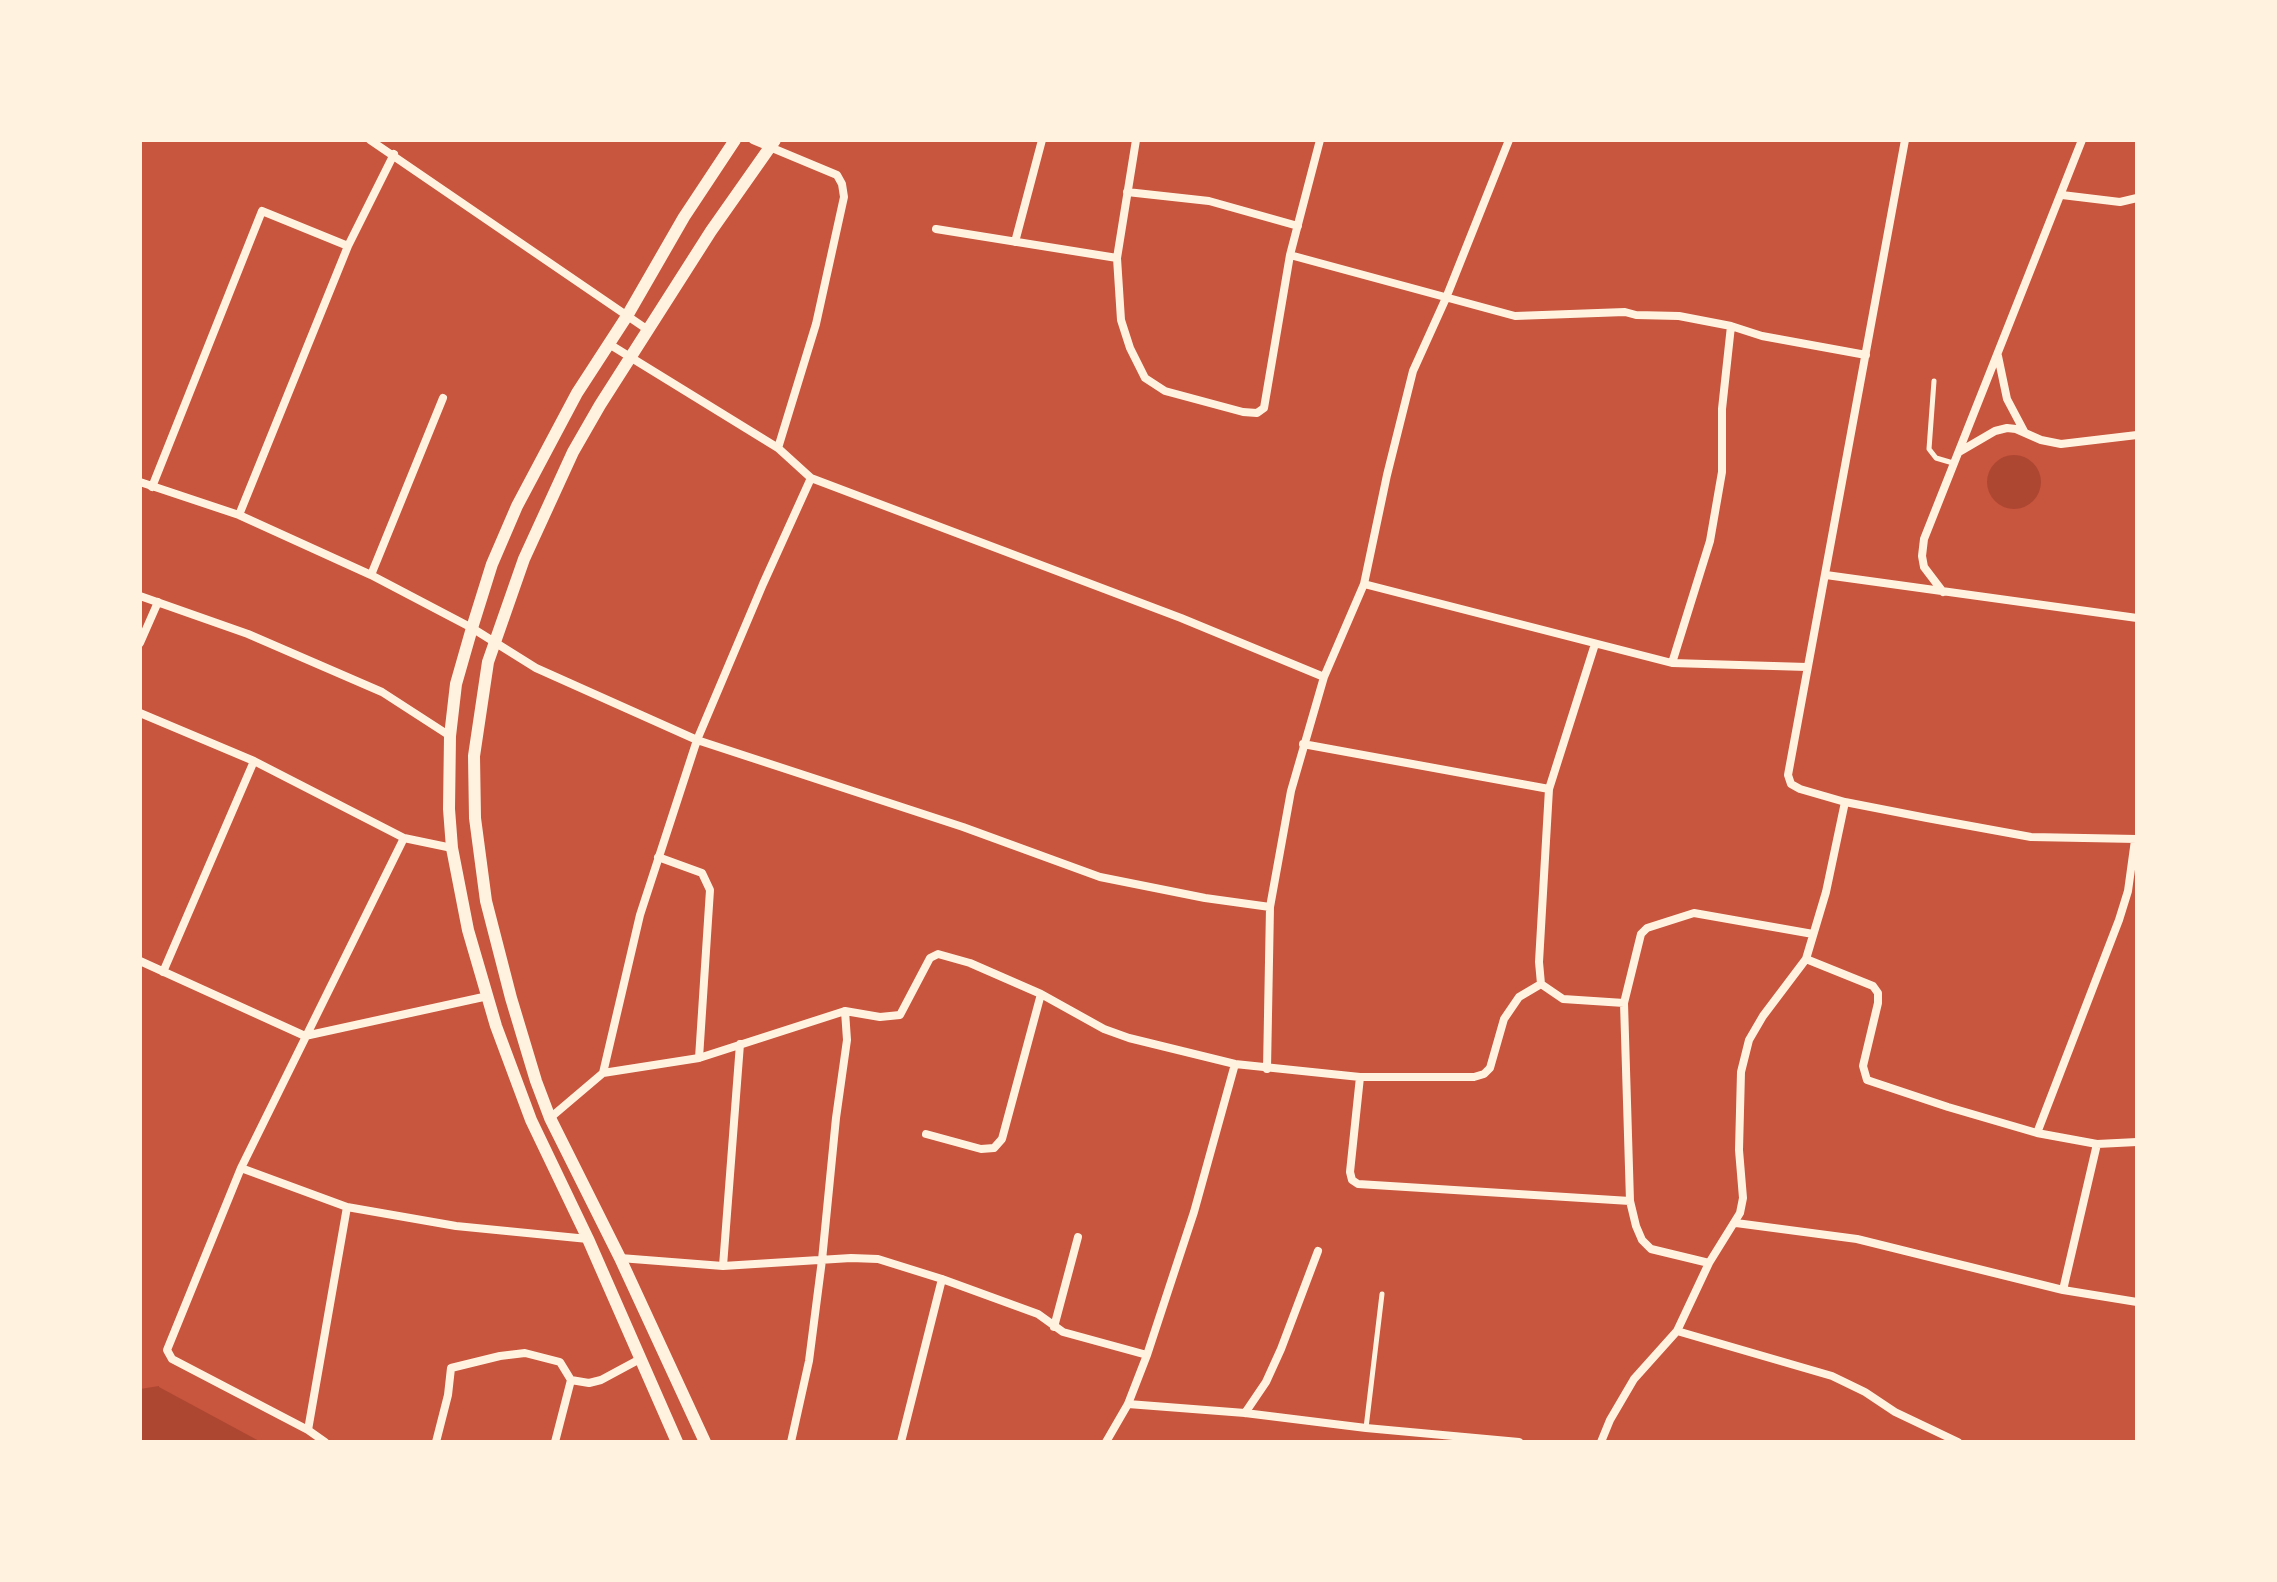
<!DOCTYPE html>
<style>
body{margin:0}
#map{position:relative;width:2277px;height:1582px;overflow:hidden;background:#c8553d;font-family:"Public Sans",sans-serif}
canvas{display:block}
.frame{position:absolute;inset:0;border:142px solid #fff3e0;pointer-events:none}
</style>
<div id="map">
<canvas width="2277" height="1582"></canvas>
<div class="frame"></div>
</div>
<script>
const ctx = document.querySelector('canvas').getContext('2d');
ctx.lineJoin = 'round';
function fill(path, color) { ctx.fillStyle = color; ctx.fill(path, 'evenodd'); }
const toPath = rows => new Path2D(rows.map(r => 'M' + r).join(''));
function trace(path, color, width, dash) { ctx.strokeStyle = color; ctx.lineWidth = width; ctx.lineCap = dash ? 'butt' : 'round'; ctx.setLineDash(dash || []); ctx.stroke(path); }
fill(toPath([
 '1987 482a27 27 0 1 1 54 0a27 27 0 1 1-54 0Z',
 [159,1386,159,1387,261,1442,140,1442,140,1389]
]), '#ae4732');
trace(toPath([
 [1934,381,1929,449,1936,458,1953,463],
 [1366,1428,1382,1294]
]), '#fff3e0', 5);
trace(toPath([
 [370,140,648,330],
 [753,140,837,175,842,184,844,197,816,324,778,448],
 [1136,140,1117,258,1121,320,1130,348,1145,378,1165,391,1243,412,1257,413,1264,408,1290,255,1320,140],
 [1905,140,1788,775,1791,784,1800,789,1845,802,1927,818,2031,837,2137,839],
 [1127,192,1209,201,1298,226],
 [2062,195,2120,202,2137,198],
 [936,229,1117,258],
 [1015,242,1042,140],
 [1290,255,1515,316,1625,312,1636,315,1679,316,1731,326,1762,336,1866,355],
 [609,344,778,448,811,478,1181,618,1324,677],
 [1998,356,2007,399,2025,433],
 [1959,452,1995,431,2007,428,2016,429,2041,440,2061,444,2137,435],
 [140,482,239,515,371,575,472,628,536,668,697,740,963,827,1100,877,1205,898,1270,907],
 [152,487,262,211,348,246],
 [239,515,348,246,394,154],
 [371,575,443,398],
 [1826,575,2137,618],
 [1364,584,1672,663,1807,667],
 [1943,592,1924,567,1922,556,1924,539,2082,140],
 [140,596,248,634,382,692,450,736],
 [140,643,158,602],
 [1595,644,1549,789,1539,962,1541,984,1563,999,1624,1003,1630,1201],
 [1672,663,1710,541,1722,472,1722,409,1731,326],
 [140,713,254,761,404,838,452,848],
 [1303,744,1549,789],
 [658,857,702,873,710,890,699,1058],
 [1806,959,1873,986,1878,993,1878,1003,1863,1066,1867,1080,1948,1107,2037,1133,2097,1144,2137,1142],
 [140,961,305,1036,488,996],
 [163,972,254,761],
 [1624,1003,1641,934,1647,928,1694,913,1813,934],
 [1267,1069,1270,907,1291,791,1324,677,1364,584,1387,475,1413,371,1446,298,1509,140],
 [603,1073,640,915,697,740,763,584,811,478],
 [1360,1077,1350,1172,1352,1180,1358,1184,1630,1201,1636,1226,1642,1240,1651,1249,1709,1263],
 [550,1118,603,1073,699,1058,845,1011,880,1017,900,1015,930,958,938,954,970,963,1041,994,1104,1029,1129,1038,1235,1064,1360,1077,1474,1077,1484,1074,1490,1068,1504,1019,1519,997,1541,984],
 [2037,1133,2119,920,2128,891,2135,840],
 [926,1134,981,1149,994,1148,1002,1139,1041,994],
 [241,1168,347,1207,456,1226,588,1239],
 [1736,1223,1857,1239,2063,1290,2137,1302],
 [620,1258,723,1266,851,1258,878,1259,942,1279,1038,1314,1063,1332,1147,1355],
 [723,1266,740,1044],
 [2063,1290,2097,1144],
 [1054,1327,1078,1237],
 [1677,1331,1832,1376,1865,1392,1895,1412,1958,1442],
 [1128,1404,1245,1413,1366,1428,1519,1442],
 [1245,1413,1266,1382,1281,1349,1318,1251],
 [308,1430,347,1207],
 [325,1442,308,1430,172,1359,167,1350,241,1168,404,838],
 [436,1442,448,1395,451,1368,500,1356,525,1353,560,1362,571,1380],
 [555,1442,571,1380,589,1383,601,1380,640,1359],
 [791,1442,809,1361,822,1260,836,1118,847,1040,845,1011],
 [901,1442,942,1279],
 [1106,1442,1128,1404,1147,1355,1194,1212,1235,1064],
 [1601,1442,1610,1420,1634,1379,1677,1331,1709,1263,1740,1213,1743,1198,1739,1150,1741,1072,1749,1040,1763,1016,1806,959,1826,892,1845,802]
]), '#fff3e0', 8);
trace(toPath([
 [677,1442,588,1239,531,1120,496,1026,468,930,452,848,449,809,450,736,456,684,472,628,492,564,517,506,577,393,627,316,684,217,735,140],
 [705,1442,620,1258,550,1118,536,1081,511,998,486,901,475,818,474,756,488,662,524,559,573,452,600,405,711,231,775,140]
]), '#fff3e0', 12);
</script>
